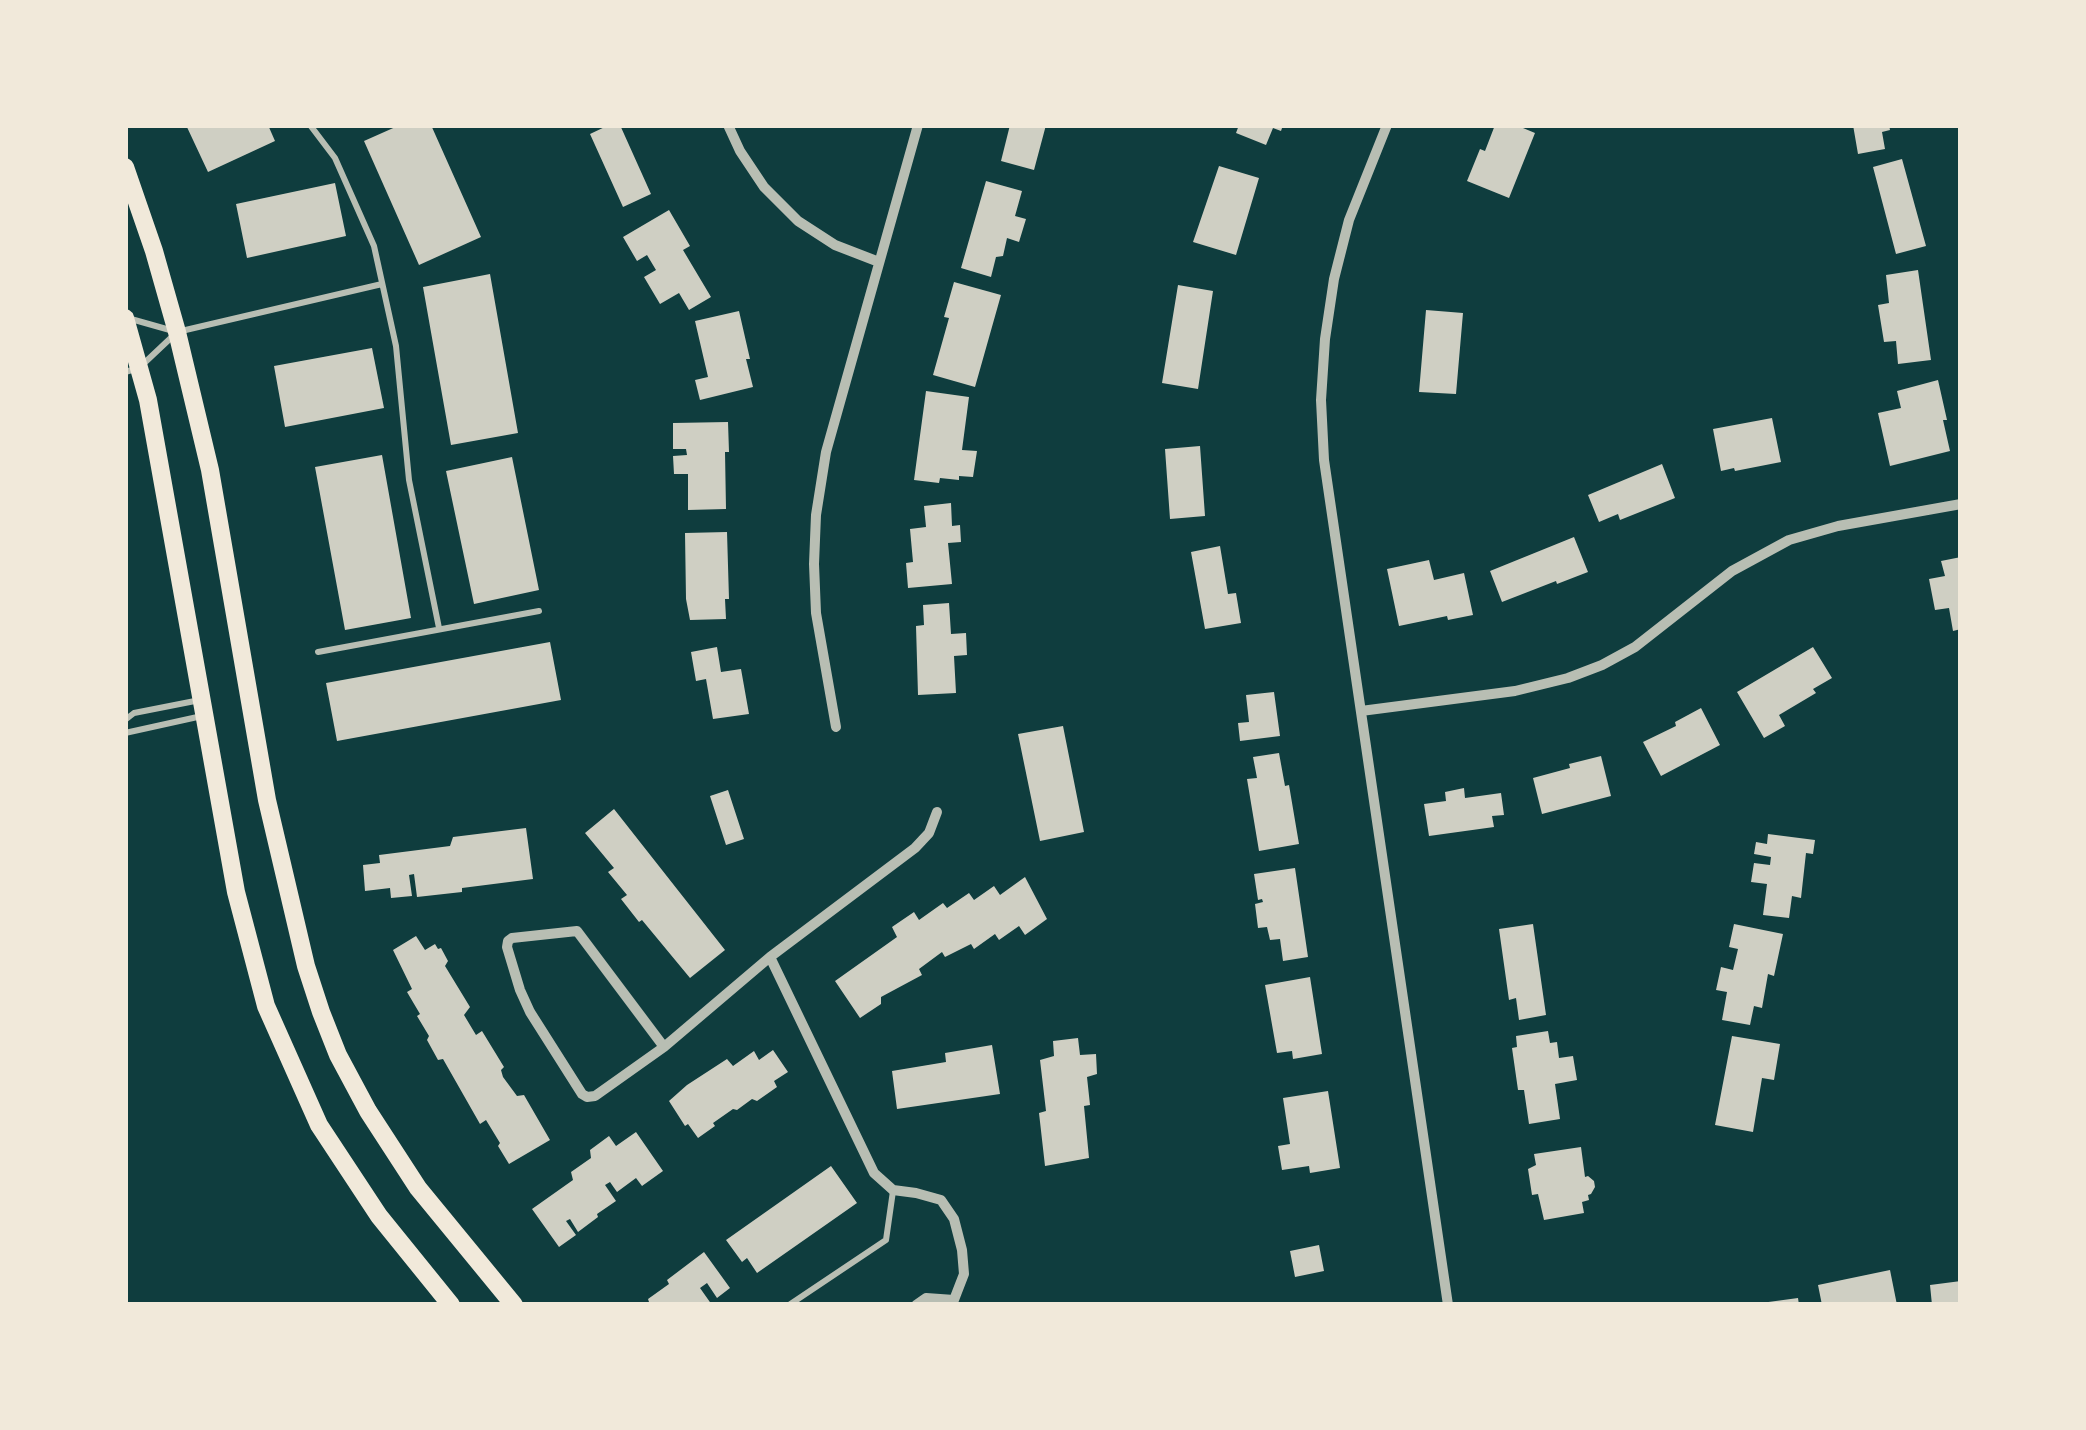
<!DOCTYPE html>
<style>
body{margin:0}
#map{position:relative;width:2086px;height:1430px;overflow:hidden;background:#0f3d3e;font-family:"Open Sans",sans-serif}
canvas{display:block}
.frame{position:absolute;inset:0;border:128px solid #f1e9da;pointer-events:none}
</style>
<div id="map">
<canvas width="2086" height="1430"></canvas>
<div class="frame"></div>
</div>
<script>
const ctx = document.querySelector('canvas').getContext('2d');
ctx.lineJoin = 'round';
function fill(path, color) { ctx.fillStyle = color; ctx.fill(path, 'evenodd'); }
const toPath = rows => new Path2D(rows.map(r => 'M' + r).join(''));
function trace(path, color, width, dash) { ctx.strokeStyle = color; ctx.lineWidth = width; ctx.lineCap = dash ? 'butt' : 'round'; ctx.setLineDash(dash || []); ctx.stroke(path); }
fill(toPath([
 [186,125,268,125,275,141,208,172],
 [400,125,431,125,481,237,419,265,364,141],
 [609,125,620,125,651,194,623,207,590,134],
 [1010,125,1046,125,1034,170,1001,161],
 [1239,125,1283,125,1281,131,1273,128,1266,145,1236,133],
 [1495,125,1524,125,1523,128,1535,133,1509,198,1467,181,1480,149,1485,151],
 [1853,125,1889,125,1890,130,1882,132,1885,149,1858,154],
 [1902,159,1926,246,1896,254,1873,167],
 [1219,166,1259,178,1236,255,1193,242],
 [986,181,1022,191,1015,216,1026,219,1019,242,1007,238,1003,256,996,257,991,277,961,268],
 [335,183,346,236,247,258,236,204],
 [669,210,690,246,683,250,711,297,689,310,679,293,660,304,644,277,656,270,647,255,637,261,623,237],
 [1918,270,1931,360,1898,364,1896,341,1884,342,1878,305,1889,303,1886,275],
 [490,274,518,433,451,445,423,287],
 [954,282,1001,295,975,387,933,375,949,318,944,317],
 [1178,285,1213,291,1198,389,1162,383],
 [1426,310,1463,313,1456,394,1419,392],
 [739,311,750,359,746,359,753,387,700,400,695,380,708,377,695,321],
 [372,348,384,408,285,427,274,366],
 [1938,380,1947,420,1943,420,1950,451,1890,466,1878,413,1901,408,1897,391],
 [926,391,969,397,962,450,977,451,973,477,959,476,959,480,940,478,939,483,914,480],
 [1772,418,1781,462,1735,471,1734,468,1721,471,1713,429],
 [728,422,729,452,725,452,726,509,688,510,688,474,674,474,673,456,687,455,686,449,673,449,673,423],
 [1200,446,1205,516,1170,519,1165,449],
 [382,455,411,618,345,630,315,467],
 [512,457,539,590,474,604,446,471],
 [1662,464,1675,498,1620,520,1618,514,1599,522,1588,495],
 [951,503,952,526,960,525,961,542,948,543,952,584,908,588,906,563,913,562,910,529,926,527,924,506],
 [727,532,729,599,725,599,726,619,690,620,686,599,685,533],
 [1574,537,1588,572,1557,584,1556,581,1502,602,1490,571],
 [1220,546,1228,594,1236,593,1241,623,1205,629,1191,552],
 [1961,557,1961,629,1953,631,1949,608,1935,610,1929,579,1945,576,1941,561],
 [1429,560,1434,580,1464,573,1473,615,1448,620,1447,616,1399,626,1387,569],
 [949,603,951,634,966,633,967,655,954,656,956,693,918,695,916,626,924,625,923,605],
 [550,642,561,700,337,741,326,683],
 [717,647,721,672,741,669,749,714,713,719,706,679,696,681,691,652],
 [1813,647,1832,678,1813,689,1816,693,1779,715,1785,726,1764,738,1737,692],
 [1274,692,1280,736,1240,741,1238,723,1249,722,1246,695],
 [1701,708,1720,745,1661,776,1643,742,1676,726,1675,722],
 [1063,726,1084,832,1040,841,1018,734],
 [1279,753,1285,786,1289,785,1299,844,1259,851,1247,779,1257,778,1253,757],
 [1601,756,1611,796,1542,814,1533,778,1570,768,1569,764],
 [1464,788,1465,798,1501,793,1504,815,1492,816,1494,827,1429,836,1424,804,1446,801,1445,792],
 [728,790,744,839,726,845,710,796],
 [614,809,725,950,690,978,642,920,639,922,621,899,627,895,608,872,614,868,585,833],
 [526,828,533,879,462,888,462,892,417,897,414,874,409,875,412,896,391,898,390,888,365,891,363,865,380,863,379,855,450,846,453,837],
 [1768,834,1815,840,1813,854,1806,853,1801,898,1792,896,1789,918,1763,915,1767,884,1751,882,1754,863,1770,865,1771,857,1754,854,1756,842,1767,844],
 [1295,868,1308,957,1283,961,1280,939,1270,940,1267,927,1258,928,1255,904,1263,902,1262,899,1258,900,1254,874],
 [1025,877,1047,919,1025,935,1019,926,999,940,995,934,974,949,971,944,945,957,942,952,919,969,922,975,881,997,881,1004,860,1018,835,981,897,937,892,927,914,912,919,920,943,903,947,908,969,893,974,900,994,886,1000,895],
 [1533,924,1546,1015,1519,1020,1516,998,1509,1000,1499,929],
 [1734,924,1783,934,1774,976,1768,974,1762,1008,1754,1006,1750,1025,1722,1020,1727,992,1716,990,1721,967,1733,970,1738,949,1729,947],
 [416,936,425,950,435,944,438,949,441,948,448,961,445,966,470,1007,464,1015,476,1035,482,1031,504,1067,501,1070,503,1077,517,1096,524,1095,550,1140,509,1164,498,1146,500,1143,486,1120,480,1124,443,1059,438,1060,427,1040,429,1036,417,1016,420,1014,407,992,412,989,393,950],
 [1310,977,1322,1054,1293,1059,1292,1051,1277,1053,1265,985],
 [1548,1031,1550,1043,1557,1042,1559,1058,1573,1056,1577,1080,1555,1084,1560,1119,1529,1124,1524,1090,1518,1090,1512,1048,1517,1047,1516,1036],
 [1732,1036,1780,1044,1774,1080,1762,1078,1753,1132,1715,1125],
 [1078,1038,1080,1055,1096,1054,1097,1074,1087,1077,1090,1105,1084,1106,1089,1158,1045,1166,1039,1113,1046,1111,1040,1060,1054,1056,1053,1041],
 [992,1045,1000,1094,897,1109,892,1071,946,1062,945,1053],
 [773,1050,788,1072,774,1081,777,1087,757,1101,752,1099,737,1110,733,1109,713,1123,715,1126,698,1138,688,1124,685,1126,669,1101,687,1085,727,1059,733,1066,754,1051,759,1060],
 [1328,1091,1340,1168,1310,1173,1309,1166,1282,1170,1278,1146,1290,1144,1283,1098],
 [636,1132,663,1171,642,1186,636,1178,617,1192,610,1182,605,1185,616,1201,597,1214,598,1217,578,1232,570,1219,566,1221,576,1235,559,1247,532,1209,573,1180,571,1172,591,1158,590,1150,609,1136,616,1146],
 [1581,1147,1585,1177,1588,1176,1594,1181,1595,1187,1591,1194,1588,1195,1589,1200,1582,1202,1584,1213,1544,1220,1538,1194,1532,1195,1528,1169,1536,1165,1534,1154],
 [831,1166,857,1203,757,1273,747,1258,742,1262,726,1240],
 [1319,1245,1324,1271,1295,1277,1290,1251],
 [704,1252,730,1288,717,1298,707,1283,700,1288,712,1305,650,1305,648,1299,669,1284,667,1280],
 [1890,1270,1897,1305,1822,1305,1818,1285],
 [1961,1281,1961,1305,1932,1305,1930,1285],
 [1798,1298,1799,1305,1761,1305,1761,1303]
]), '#cfcfc3');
trace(toPath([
 [310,125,335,158,374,246,396,346,409,480,439,628],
 [131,319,177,332,382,284],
 [125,372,139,368,175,334],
 [318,652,539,611],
 [125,720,134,713,200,700],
 [125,733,202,716],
 [789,1305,886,1240,893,1191]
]), '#b8beb3', 6);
trace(toPath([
 [728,125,740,151,764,187,798,221,835,245,879,262],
 [1387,125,1349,220,1334,279,1325,339,1321,400,1324,460,1448,1305],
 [1361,711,1515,691,1568,678,1602,665,1635,647,1732,571,1789,540,1838,526,1961,504],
 [836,727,816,613,814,564,816,515,826,452,918,125],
 [770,957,874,1173,893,1190,916,1193,941,1200,954,1219,962,1250,964,1274,952,1305],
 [664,1047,577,931,512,938,508,941,507,947,520,990,530,1012,582,1094,587,1097,595,1096,664,1047,770,957,915,848,929,833,937,812],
 [916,1305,926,1298,954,1300]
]), '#b8beb3', 10);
trace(toPath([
 [125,167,154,251,177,332,210,470,267,800,306,966,321,1012,338,1055,368,1111,418,1188,514,1305],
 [125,318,148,400,236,892,266,1006,319,1125,379,1216,451,1305]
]), '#f1e9da', 18);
</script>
